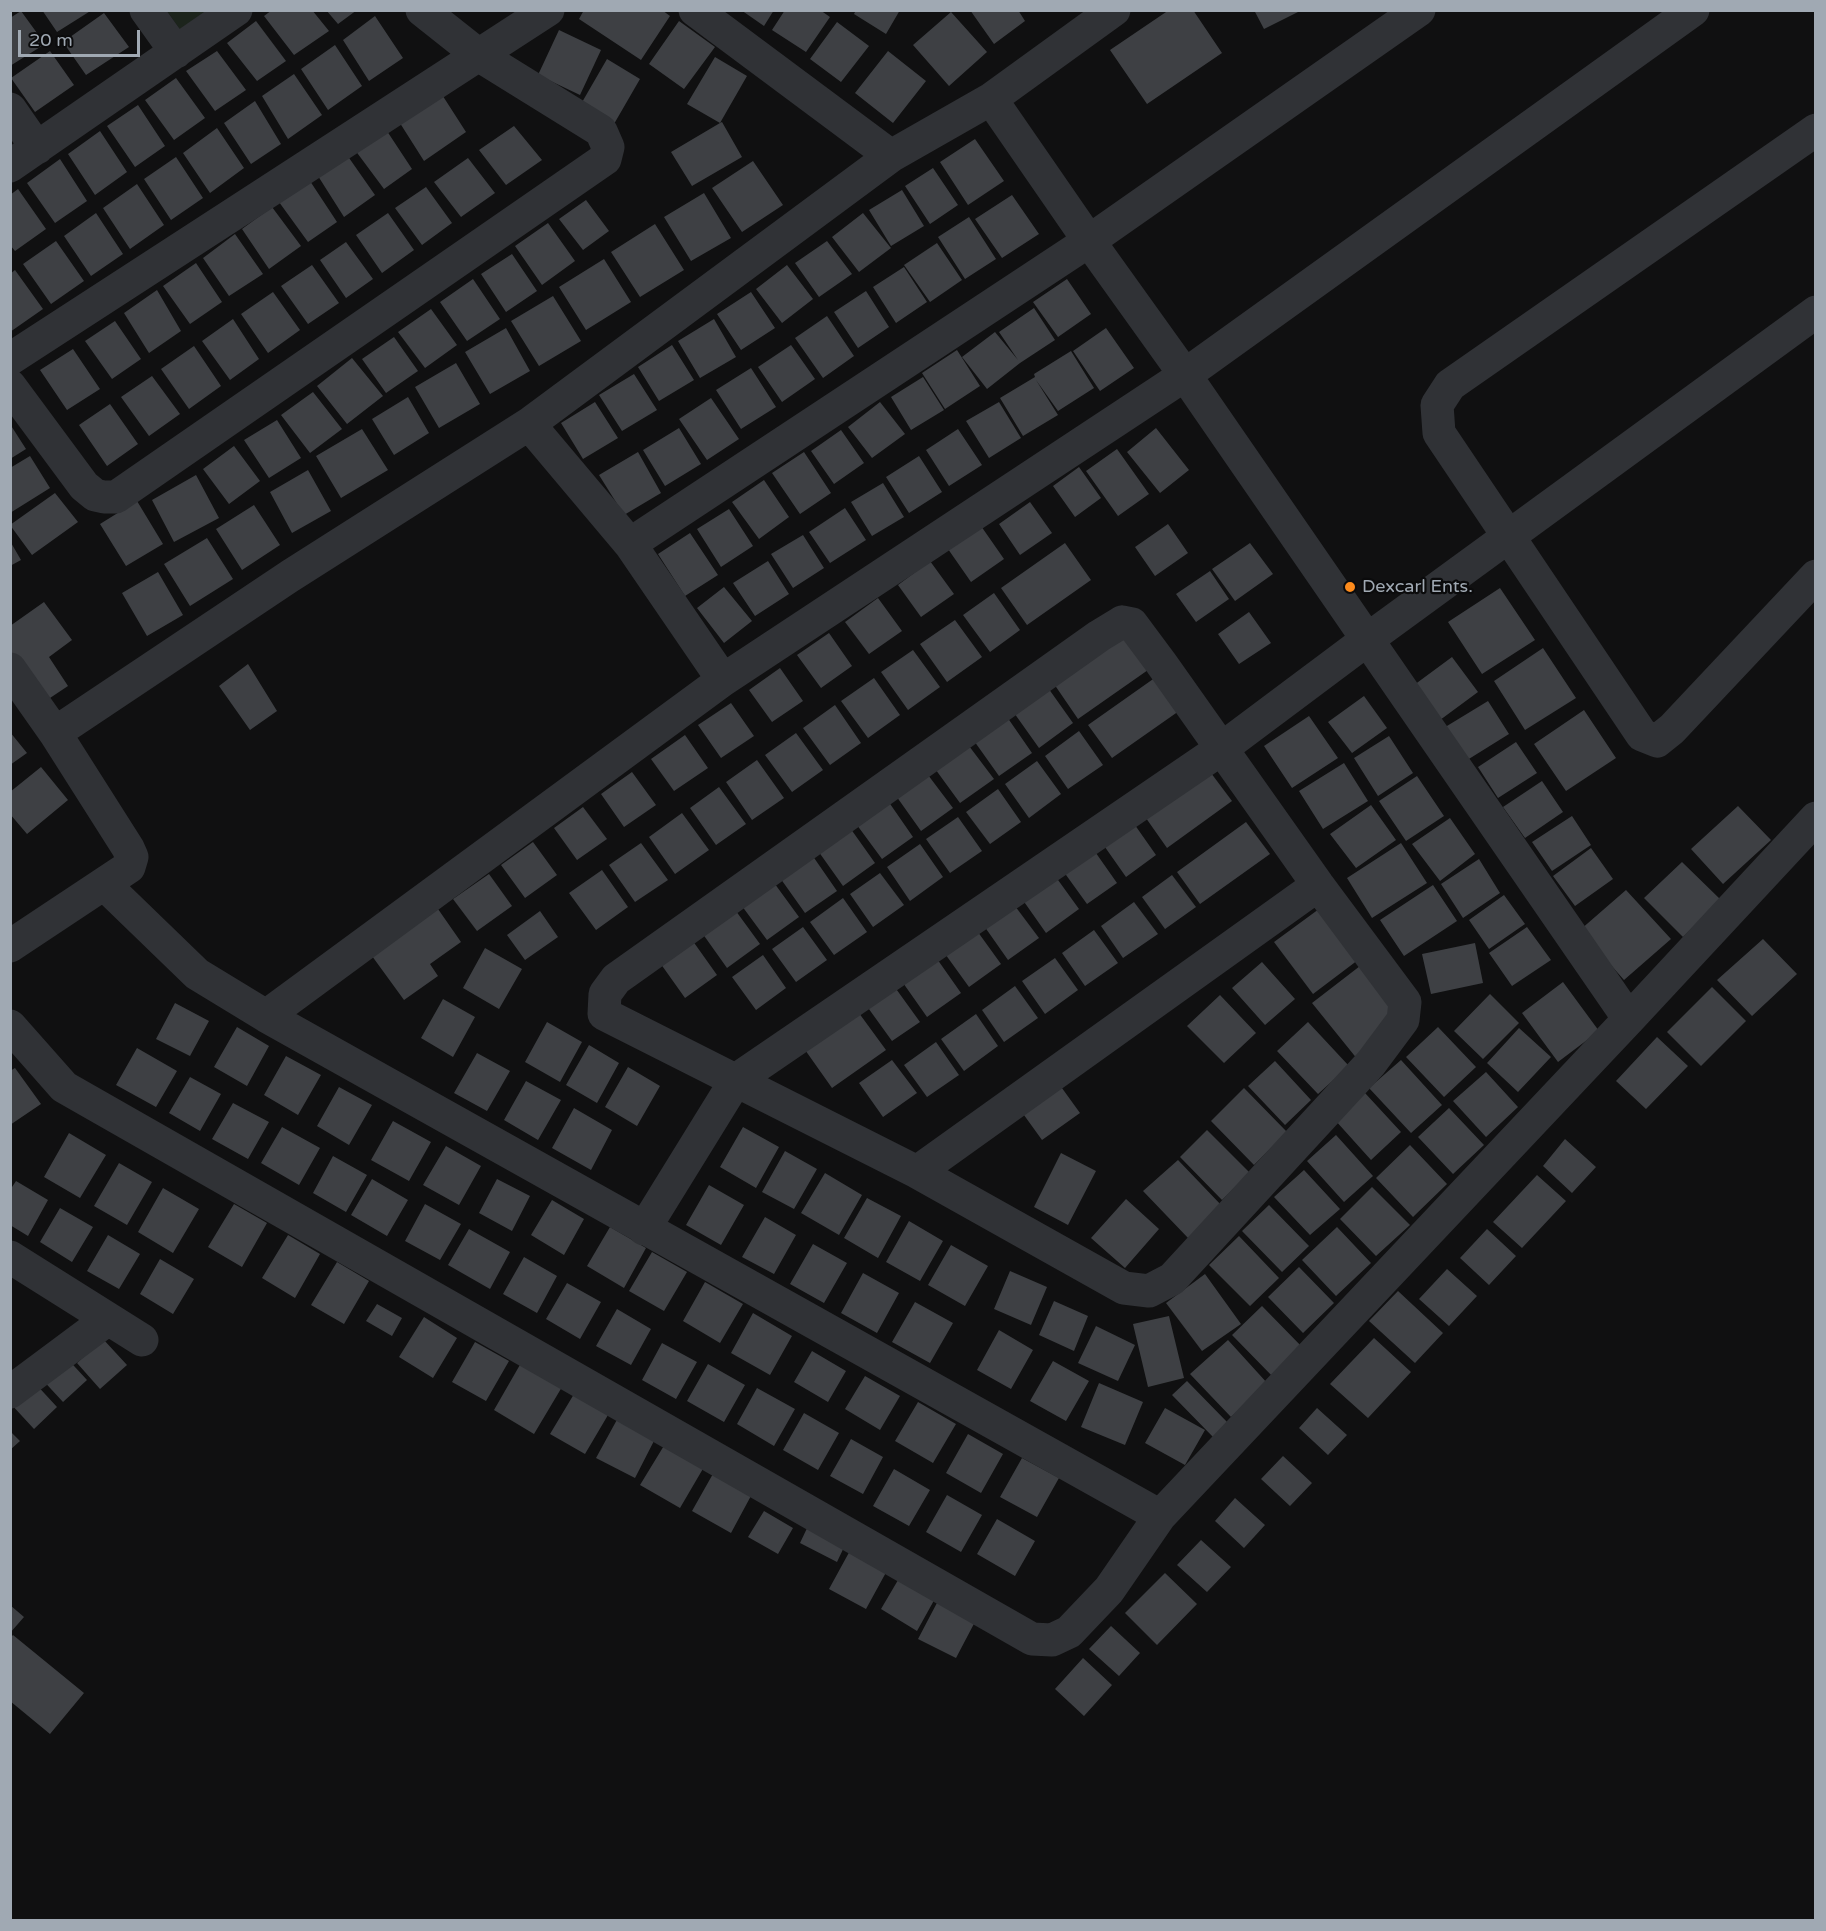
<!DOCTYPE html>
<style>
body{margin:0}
#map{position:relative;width:1826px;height:1931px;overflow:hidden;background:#101011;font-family:"Varela Round",sans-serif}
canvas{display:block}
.frame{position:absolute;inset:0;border:12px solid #a0a9b3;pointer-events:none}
.scale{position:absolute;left:18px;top:30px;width:122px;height:27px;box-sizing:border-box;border:3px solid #a0a9b3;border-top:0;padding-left:8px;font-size:18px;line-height:21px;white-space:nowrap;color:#a0a9b3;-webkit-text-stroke:4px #0b0b0c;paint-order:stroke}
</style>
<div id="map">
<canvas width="1826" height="1931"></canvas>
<div class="frame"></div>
<div class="scale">20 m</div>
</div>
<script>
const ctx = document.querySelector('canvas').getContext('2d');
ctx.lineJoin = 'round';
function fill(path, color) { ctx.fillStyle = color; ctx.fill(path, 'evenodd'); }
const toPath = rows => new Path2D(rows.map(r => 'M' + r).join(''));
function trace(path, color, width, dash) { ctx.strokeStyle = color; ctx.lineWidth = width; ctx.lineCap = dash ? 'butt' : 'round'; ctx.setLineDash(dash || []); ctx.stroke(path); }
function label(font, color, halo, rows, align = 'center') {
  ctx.font = font + ' "Varela Round",sans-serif'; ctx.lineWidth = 4.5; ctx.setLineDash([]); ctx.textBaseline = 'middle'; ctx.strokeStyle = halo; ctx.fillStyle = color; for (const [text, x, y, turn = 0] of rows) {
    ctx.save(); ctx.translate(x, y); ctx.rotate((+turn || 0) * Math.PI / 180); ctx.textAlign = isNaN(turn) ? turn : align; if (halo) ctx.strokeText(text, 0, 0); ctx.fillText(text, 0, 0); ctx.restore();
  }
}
fill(toPath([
 [167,11,211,11,181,31]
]), '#1c241c');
fill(toPath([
 [42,10,92,10,57,32],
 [272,10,312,10,329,31,294,55,264,16],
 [326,10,357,10,338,24],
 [584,10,662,10,670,16,641,60,579,19],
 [741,10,774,10,764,26],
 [785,10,820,10,830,17,806,52,772,30],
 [856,10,900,10,886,34,854,14],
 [970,10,1018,10,1025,21,994,44],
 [1169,10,1193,10,1222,53,1147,104,1110,50],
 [1254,10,1302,10,1264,29],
 [21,11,45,44,10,66,10,18],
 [951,12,987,52,949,86,913,45],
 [104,13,129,47,86,75,63,42],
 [375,16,403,58,369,81,343,40],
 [256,21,286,61,257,81,227,43],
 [679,21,715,47,684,89,649,64],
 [837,22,869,46,841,82,810,59],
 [559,30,601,50,580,95,538,75],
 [335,45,362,86,328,110,301,69],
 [50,51,74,85,35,112,11,78],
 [217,51,246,90,215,111,186,71],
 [888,51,926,81,893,123,855,93],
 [715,57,747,76,720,123,722,122,742,157,692,186,671,152,720,123,687,104],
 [607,59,640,79,614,124,581,104],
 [294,74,322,115,288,139,262,96],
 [176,78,205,118,174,140,145,100],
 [439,90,466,132,424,161,398,120],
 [255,101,281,144,251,164,224,123],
 [138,105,165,146,135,167,107,126],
 [514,126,542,160,506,185,479,150],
 [217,128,244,168,210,193,183,153],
 [385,128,412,169,384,189,355,150],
 [100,131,127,172,95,195,68,154],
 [975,139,1004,181,968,205,940,162],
 [347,155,375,195,344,217,318,176],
 [176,157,203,198,171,220,144,179],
 [468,158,495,193,461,217,434,182],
 [60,159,87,201,55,223,27,183],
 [753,161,783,205,742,232,712,188],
 [933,168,958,205,930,224,905,186],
 [310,181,337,222,308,242,279,202],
 [137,184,164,225,130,249,103,208],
 [426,187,452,223,422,245,395,208],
 [18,189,46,229,15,251,10,245,10,195],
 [902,190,924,226,891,246,869,210],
 [704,193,731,238,691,261,664,217],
 [1012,195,1039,234,1002,258,975,219],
 [586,200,609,231,583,250,559,219],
 [272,207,301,246,269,269,242,229],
 [96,213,123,254,91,276,64,236],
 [388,213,414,250,382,273,356,235],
 [863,213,891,248,859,272,832,237],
 [969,217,996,259,965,279,938,237],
 [548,223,575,261,542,285,515,246],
 [655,224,684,270,640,297,611,252],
 [235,234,263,274,229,296,203,258],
 [56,241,84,281,51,304,23,264],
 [827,241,852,274,819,297,795,263],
 [346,242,373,279,346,298,320,260],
 [937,243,962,280,930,302,904,265],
 [512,254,537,291,506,312,481,274],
 [604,259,631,302,586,330,559,287],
 [196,263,222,302,190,324,163,286],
 [312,265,339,303,308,324,281,286],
 [787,265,813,299,782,323,756,289],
 [904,267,927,302,896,323,873,287],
 [15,270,43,309,10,332,10,274],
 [473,279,500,319,467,341,440,302],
 [1067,279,1091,314,1058,337,1033,302],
 [157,290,181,331,149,353,124,313],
 [866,291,889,327,858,348,834,312],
 [273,292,300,330,268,353,241,314],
 [751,292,775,328,741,350,717,314],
 [553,296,581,341,539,366,511,321],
 [1034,308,1055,340,1020,363,987,389,962,357,995,332,1018,360,999,332],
 [431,309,457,345,425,368,398,332],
 [827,316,854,356,823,378,795,338],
 [233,319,259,359,230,380,202,341],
 [714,319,736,357,700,378,678,341],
 [115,321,141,359,112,379,85,341],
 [506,328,530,371,490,394,465,352],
 [1106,328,1134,368,1100,391,1073,351],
 [394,337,418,371,386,393,362,359],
 [672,345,694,380,659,401,638,367],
 [791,345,815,379,782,402,758,367],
 [194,346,221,386,189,409,161,369],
 [73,349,100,389,67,410,40,370],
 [957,350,980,386,945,409,922,373],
 [1071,351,1094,388,1058,411,1036,380,1058,415,1023,436,1000,398,1035,377,1034,374],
 [352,358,383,396,347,424,317,386],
 [456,363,480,404,439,428,415,387],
 [751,368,776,407,741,429,716,390],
 [634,374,657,410,622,431,599,395],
 [152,376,180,414,149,436,121,397],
 [923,377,944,410,911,430,891,397],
 [313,392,342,429,310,453,281,415],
 [408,397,429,433,394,455,372,419],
 [711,398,739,439,707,460,679,419],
 [595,402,618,438,583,459,561,423],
 [880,402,905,434,872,458,848,427],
 [999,402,1021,438,989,458,966,421],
 [110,404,138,444,107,466,79,425],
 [277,420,301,458,269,478,244,440],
 [10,424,26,449,10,459],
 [679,428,701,464,665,486,643,450],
 [1156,428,1189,470,1160,493,1127,452],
 [362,429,388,470,341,498,316,456],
 [958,429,982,465,949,486,926,450],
 [841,430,864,463,834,484,811,451],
 [234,446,260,481,229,504,203,469],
 [1117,449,1149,494,1118,516,1086,471],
 [638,452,661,493,624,515,599,475],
 [804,452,831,493,800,514,772,473],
 [30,456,50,488,10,513,10,468],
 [919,456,942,492,909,513,886,477],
 [1079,467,1101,498,1075,517,1053,486],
 [308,470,331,511,292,533,270,492],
 [196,475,219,518,174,542,152,500],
 [764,480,789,517,759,539,732,502],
 [883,483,904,517,872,536,851,502],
 [55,493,78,522,32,555,10,525],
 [137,501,163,544,126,566,100,524],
 [1030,502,1052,533,1020,555,999,524],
 [254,505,280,545,242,570,216,529],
 [845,508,866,540,830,563,809,532],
 [729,509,753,546,721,567,697,529],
 [1168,524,1188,553,1155,576,1135,547],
 [981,526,1004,559,971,582,948,549],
 [690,533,718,575,685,596,658,554],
 [803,535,824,568,793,588,771,554],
 [207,538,233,579,190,606,164,564],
 [10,541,21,560,10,566],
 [1065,543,1091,580,1027,625,1001,588],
 [1250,543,1273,574,1235,601,1212,569],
 [768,561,789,594,755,616,733,583],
 [930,561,954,594,921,617,898,585],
 [1210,571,1229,599,1196,622,1176,594],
 [158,572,183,615,147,636,122,593],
 [724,587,752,621,724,643,697,608],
 [1500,588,1535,640,1482,674,1448,622],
 [994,593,1020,630,990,652,963,615],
 [878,598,902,631,869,654,845,622],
 [44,602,72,640,49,657,68,686,44,702,10,654,10,626],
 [1249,612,1271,643,1239,664,1218,634],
 [955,620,982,657,947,682,920,644],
 [829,633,852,666,821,688,797,655],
 [1120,633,1148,670,1078,719,1052,681],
 [1543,648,1576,698,1525,730,1494,681],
 [913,650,940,687,908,710,881,672],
 [1452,657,1478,692,1436,723,1410,688],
 [248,664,277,711,250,730,219,686],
 [780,668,803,701,772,722,749,690],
 [1156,677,1179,711,1112,758,1088,725],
 [874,678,900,715,868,738,841,701],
 [1046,685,1073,723,1039,748,1012,710],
 [1364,696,1387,728,1352,753,1328,722],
 [1488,701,1509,734,1464,762,1442,729],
 [731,703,754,736,721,758,698,725],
 [835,705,861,743,830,765,803,728],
 [1584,710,1616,758,1566,791,1534,744],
 [1005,714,1032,753,999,776,972,738],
 [1309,716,1338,758,1292,788,1264,746],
 [1079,731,1103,765,1068,789,1045,756],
 [10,732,27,753,10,765],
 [796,733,823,770,792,792,765,755],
 [685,735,708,768,674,791,651,759],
 [1389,736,1413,773,1378,796,1354,758],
 [966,742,994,779,960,803,933,766],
 [1516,742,1537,773,1498,798,1478,767],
 [757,760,784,798,752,820,726,782],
 [1037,761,1061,794,1029,818,1005,784],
 [1344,763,1368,801,1323,829,1299,791],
 [1205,765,1232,801,1167,848,1141,811],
 [41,767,68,800,27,834,10,814,10,792],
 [925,771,953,808,921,831,894,793],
 [632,772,656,805,624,827,601,794],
 [1417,776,1444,816,1406,841,1379,801],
 [1542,781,1563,812,1525,838,1503,807],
 [719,787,746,824,716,845,690,808],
 [998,789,1021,822,990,844,966,812],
 [886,798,913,837,882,859,854,821],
 [1371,805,1396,840,1356,868,1330,834],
 [1738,806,1771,840,1723,884,1691,849],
 [583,807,607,839,577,860,554,828],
 [682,813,709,850,675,874,649,837],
 [1572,816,1591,845,1552,871,1532,842],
 [958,817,982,851,950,873,926,839],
 [1130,818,1156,855,1126,877,1100,840],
 [1450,818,1475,854,1440,881,1412,844],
 [1246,822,1270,854,1200,904,1177,872],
 [848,825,875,863,843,886,816,848],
 [533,842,557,875,525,898,501,865],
 [641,843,668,880,635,902,609,865],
 [1401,843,1427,883,1372,918,1347,878],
 [920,844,943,877,910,901,887,867],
 [1091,846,1117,883,1087,904,1061,868],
 [1591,848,1613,879,1575,906,1553,876],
 [810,852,837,891,805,913,778,875],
 [1479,859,1500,893,1463,918,1441,884],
 [1682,862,1721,900,1683,937,1644,898],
 [602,870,628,907,596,930,569,893],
 [880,873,904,905,873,927,850,894],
 [1053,873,1079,909,1046,933,1020,896],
 [489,874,512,906,477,931,453,899],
 [1172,875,1196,907,1165,929,1142,897],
 [772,880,799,917,767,940,739,902],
 [1433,885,1457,921,1404,956,1380,920],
 [1626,890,1671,939,1624,980,1580,930],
 [1504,895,1525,924,1489,949,1469,920],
 [843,898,867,932,834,955,810,922],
 [1012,902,1039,938,1008,960,982,923],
 [1134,902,1158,934,1123,958,1101,926],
 [733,907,760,944,727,968,700,930],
 [438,909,461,942,430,964,438,976,404,1000,372,956],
 [1319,909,1358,960,1313,994,1274,942],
 [540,911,558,937,525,960,507,935],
 [803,927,827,960,796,982,772,949],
 [1527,927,1551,960,1512,986,1489,953],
 [975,928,1001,964,969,987,943,951],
 [1094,930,1118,963,1085,986,1062,953],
 [690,937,717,975,685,998,658,960],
 [1763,939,1797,974,1752,1016,1717,980],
 [1475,943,1483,983,1431,994,1422,954],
 [485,948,522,969,499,1009,463,988],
 [763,955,786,988,756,1010,732,977],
 [935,956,961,993,927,1017,901,980],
 [1055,958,1078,990,1045,1014,1022,981],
 [1262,962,1295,999,1265,1025,1232,988],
 [1360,966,1392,1010,1358,1060,1312,1003],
 [1563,982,1599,1031,1558,1062,1522,1013],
 [894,986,920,1022,892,1041,866,1005],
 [1015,986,1038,1018,1004,1042,982,1010],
 [1712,987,1746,1021,1701,1066,1667,1032],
 [1490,994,1519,1023,1483,1059,1454,1031],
 [1220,995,1256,1033,1224,1063,1187,1026],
 [443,999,475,1017,453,1057,421,1038],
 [175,1003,209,1021,190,1056,156,1039],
 [856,1009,886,1050,832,1088,803,1047],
 [976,1014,998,1046,964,1071,941,1039],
 [547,1022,582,1042,560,1082,525,1062],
 [1308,1022,1349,1066,1318,1094,1277,1051],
 [237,1027,269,1046,247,1086,214,1067],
 [1438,1027,1476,1067,1444,1097,1406,1057],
 [1519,1028,1551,1057,1518,1092,1487,1063],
 [1657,1037,1688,1066,1646,1109,1616,1081],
 [936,1042,959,1075,927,1097,904,1065],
 [589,1045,619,1063,597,1103,566,1085],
 [137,1048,177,1071,156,1107,116,1085],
 [477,1053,510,1071,487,1111,454,1093],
 [286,1056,321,1075,298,1115,264,1095],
 [892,1060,917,1093,883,1117,859,1083],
 [1401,1060,1442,1105,1411,1133,1369,1088],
 [1275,1061,1311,1100,1285,1125,1248,1086],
 [628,1067,660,1086,637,1126,605,1107],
 [15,1068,41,1104,10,1125,10,1071],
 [1486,1072,1518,1107,1486,1137,1453,1101],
 [190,1077,221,1094,200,1131,169,1113],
 [1054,1077,1080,1113,1042,1140,1016,1104],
 [526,1081,561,1100,538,1140,504,1120],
 [339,1087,372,1105,349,1145,317,1126],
 [1244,1088,1287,1132,1254,1165,1211,1121],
 [1365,1093,1401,1132,1371,1160,1335,1120],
 [233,1103,269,1122,248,1159,212,1139],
 [574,1108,612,1130,591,1170,552,1148],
 [1449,1108,1484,1145,1453,1174,1418,1137],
 [393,1121,431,1142,409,1181,371,1160],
 [282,1127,320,1148,299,1185,261,1163],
 [743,1127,779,1147,756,1188,720,1167],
 [1207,1130,1250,1173,1222,1200,1180,1157],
 [69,1133,106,1155,80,1198,44,1177],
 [1336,1135,1373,1176,1344,1202,1307,1161],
 [1565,1139,1596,1167,1572,1193,1543,1166],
 [1410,1145,1447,1184,1413,1217,1376,1178],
 [446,1146,481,1166,459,1205,423,1185],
 [785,1151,817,1169,794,1209,762,1192],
 [1061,1153,1096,1171,1068,1225,1034,1207],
 [333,1156,367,1175,346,1212,313,1193],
 [1178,1160,1223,1207,1189,1239,1143,1191],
 [119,1163,152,1182,127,1225,94,1206],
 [1304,1170,1340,1209,1310,1235,1274,1197],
 [825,1173,862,1195,839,1235,801,1213],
 [1537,1175,1566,1201,1522,1248,1493,1222],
 [372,1179,408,1200,387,1236,351,1215],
 [497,1179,530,1196,512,1231,479,1213],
 [16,1181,48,1200,28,1236,10,1225,10,1190],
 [709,1185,744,1205,721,1245,686,1225],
 [1372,1187,1410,1225,1376,1256,1340,1219],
 [163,1188,199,1209,173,1253,138,1232],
 [867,1198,901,1216,878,1258,844,1238],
 [1126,1199,1159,1229,1125,1268,1091,1238],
 [552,1200,584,1219,564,1255,531,1235],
 [234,1204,267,1223,242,1267,208,1247],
 [425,1204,461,1224,440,1260,405,1241],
 [1269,1205,1309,1246,1282,1272,1242,1231],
 [60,1208,93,1227,72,1262,40,1242],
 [765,1217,796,1235,774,1274,742,1257],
 [909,1221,943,1241,920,1281,886,1262],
 [610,1227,646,1248,624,1288,587,1266],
 [1337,1227,1371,1263,1336,1296,1302,1260],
 [469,1229,510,1252,490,1289,448,1265],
 [1487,1229,1516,1256,1489,1285,1460,1258],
 [108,1235,140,1254,119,1289,87,1271],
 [288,1235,320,1254,295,1298,262,1278],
 [1239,1236,1279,1278,1250,1306,1209,1265],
 [813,1244,847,1263,824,1303,790,1284],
 [951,1245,988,1266,965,1306,928,1285],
 [652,1252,687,1272,664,1311,629,1291],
 [524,1257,557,1276,537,1313,503,1294],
 [160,1259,194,1279,173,1314,140,1294],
 [337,1262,369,1281,344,1324,311,1305],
 [1299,1267,1334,1303,1303,1333,1268,1297],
 [1447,1269,1477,1296,1449,1326,1419,1299],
 [1010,1271,1047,1287,1031,1325,994,1309],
 [863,1273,899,1293,877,1333,841,1313],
 [1205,1274,1241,1324,1202,1351,1166,1303],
 [705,1282,743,1304,720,1343,683,1321],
 [567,1283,601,1302,580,1339,546,1319],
 [1398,1291,1443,1333,1415,1363,1369,1321],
 [1054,1301,1088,1316,1074,1351,1039,1335],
 [915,1302,953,1323,930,1363,892,1342],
 [377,1304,402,1318,392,1336,366,1321],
 [1262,1306,1305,1350,1275,1379,1232,1335],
 [617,1309,651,1329,631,1365,596,1346],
 [753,1313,792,1336,770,1375,731,1353],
 [1169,1316,1184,1378,1148,1387,1133,1324],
 [424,1317,457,1338,433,1378,399,1357],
 [1096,1326,1135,1345,1118,1381,1078,1363],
 [999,1330,1033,1350,1011,1389,977,1370],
 [1374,1338,1411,1372,1368,1418,1330,1384],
 [103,1339,127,1365,100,1389,77,1363],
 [1228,1340,1268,1384,1231,1417,1190,1374],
 [475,1342,509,1361,486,1401,452,1382],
 [662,1343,697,1362,676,1399,642,1380],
 [812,1351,846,1371,828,1402,794,1382],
 [63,1354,87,1380,63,1402,39,1376],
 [1053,1361,1089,1381,1066,1421,1030,1401],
 [521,1363,562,1387,534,1434,494,1410],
 [708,1364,745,1385,724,1422,687,1401],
 [865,1376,900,1396,880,1430,845,1409],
 [33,1381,57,1407,34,1429,10,1403],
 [1187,1381,1228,1423,1213,1437,1172,1395],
 [1099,1383,1143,1402,1125,1445,1081,1427],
 [757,1388,795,1409,774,1446,737,1424],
 [574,1394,608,1415,585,1454,550,1434],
 [918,1402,956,1424,933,1463,895,1441],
 [1165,1408,1205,1430,1185,1465,1145,1443],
 [1317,1408,1347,1435,1328,1455,1299,1428],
 [804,1413,839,1433,818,1470,783,1450],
 [619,1416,656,1437,635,1478,596,1458],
 [10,1431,20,1441,10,1450],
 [968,1434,1003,1454,981,1493,946,1473],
 [851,1439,883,1457,863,1494,830,1476],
 [665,1444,704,1467,680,1508,640,1485],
 [1283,1456,1312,1483,1290,1506,1261,1479],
 [1022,1458,1059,1478,1037,1517,1000,1497],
 [894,1469,930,1490,909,1526,873,1506],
 [714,1472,752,1494,731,1533,692,1511],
 [947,1495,982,1515,961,1552,926,1532],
 [1235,1498,1265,1525,1244,1548,1215,1521],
 [764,1511,793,1528,778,1554,748,1537],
 [997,1519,1035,1541,1015,1576,977,1554],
 [809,1524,846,1543,837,1562,800,1543],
 [1201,1540,1231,1567,1207,1592,1177,1565],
 [852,1547,889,1567,866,1609,829,1589],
 [1165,1573,1197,1604,1157,1645,1125,1613],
 [901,1575,937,1595,917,1631,881,1609],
 [939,1599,977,1618,956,1658,918,1639],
 [10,1605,24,1617,10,1633],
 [1111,1626,1140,1653,1119,1676,1089,1649],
 [13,1635,84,1693,50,1734,10,1701,10,1638],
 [1083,1658,1112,1685,1084,1716,1055,1689]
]), '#3e4044');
trace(toPath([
 [146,10,176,52],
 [695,10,891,156],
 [991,99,1089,241,1185,375,1629,1019],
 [10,109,37,148],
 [1816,130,1450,385,1437,405,1439,433,1642,735,1657,741,1672,729,1816,576],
 [10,166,236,10],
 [10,359,548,10],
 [10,386,84,486,95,495,104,497,116,497,605,159,608,147,601,131,480,56,422,10],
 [529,424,630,544,723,680],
 [630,544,1089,241,1419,10],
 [1122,622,1132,624,1161,663,1318,885,1405,1002,1403,1020,1371,1063,1172,1279,1149,1291,1124,1288,917,1172,604,1014,605,994,616,979,1099,636,1122,622],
 [10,669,55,733,128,848,132,857,129,867,10,946],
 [55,733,290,576,529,424,891,156,991,99,1114,10],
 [104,884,197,974,266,1016,1160,1516],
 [266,1016,723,680,1185,375,1693,10],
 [10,1026,64,1087,1032,1639,1052,1640,1069,1632,1109,1590,1160,1516,1629,1019,1816,818],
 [917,1172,1318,885],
 [644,1229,736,1080,1221,749,1368,639,1816,312],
 [10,1257,142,1340],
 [10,1392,108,1319]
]), '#303236', 33);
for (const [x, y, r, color] of [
 [1350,587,6,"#fd8b1c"]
]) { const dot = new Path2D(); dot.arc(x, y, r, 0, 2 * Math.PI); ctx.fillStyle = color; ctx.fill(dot); trace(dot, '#0b0b0c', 2); }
label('18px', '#a0a9b3', '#0b0b0c', [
 ["Dexcarl Ents.",1362,587]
], 'left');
</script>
